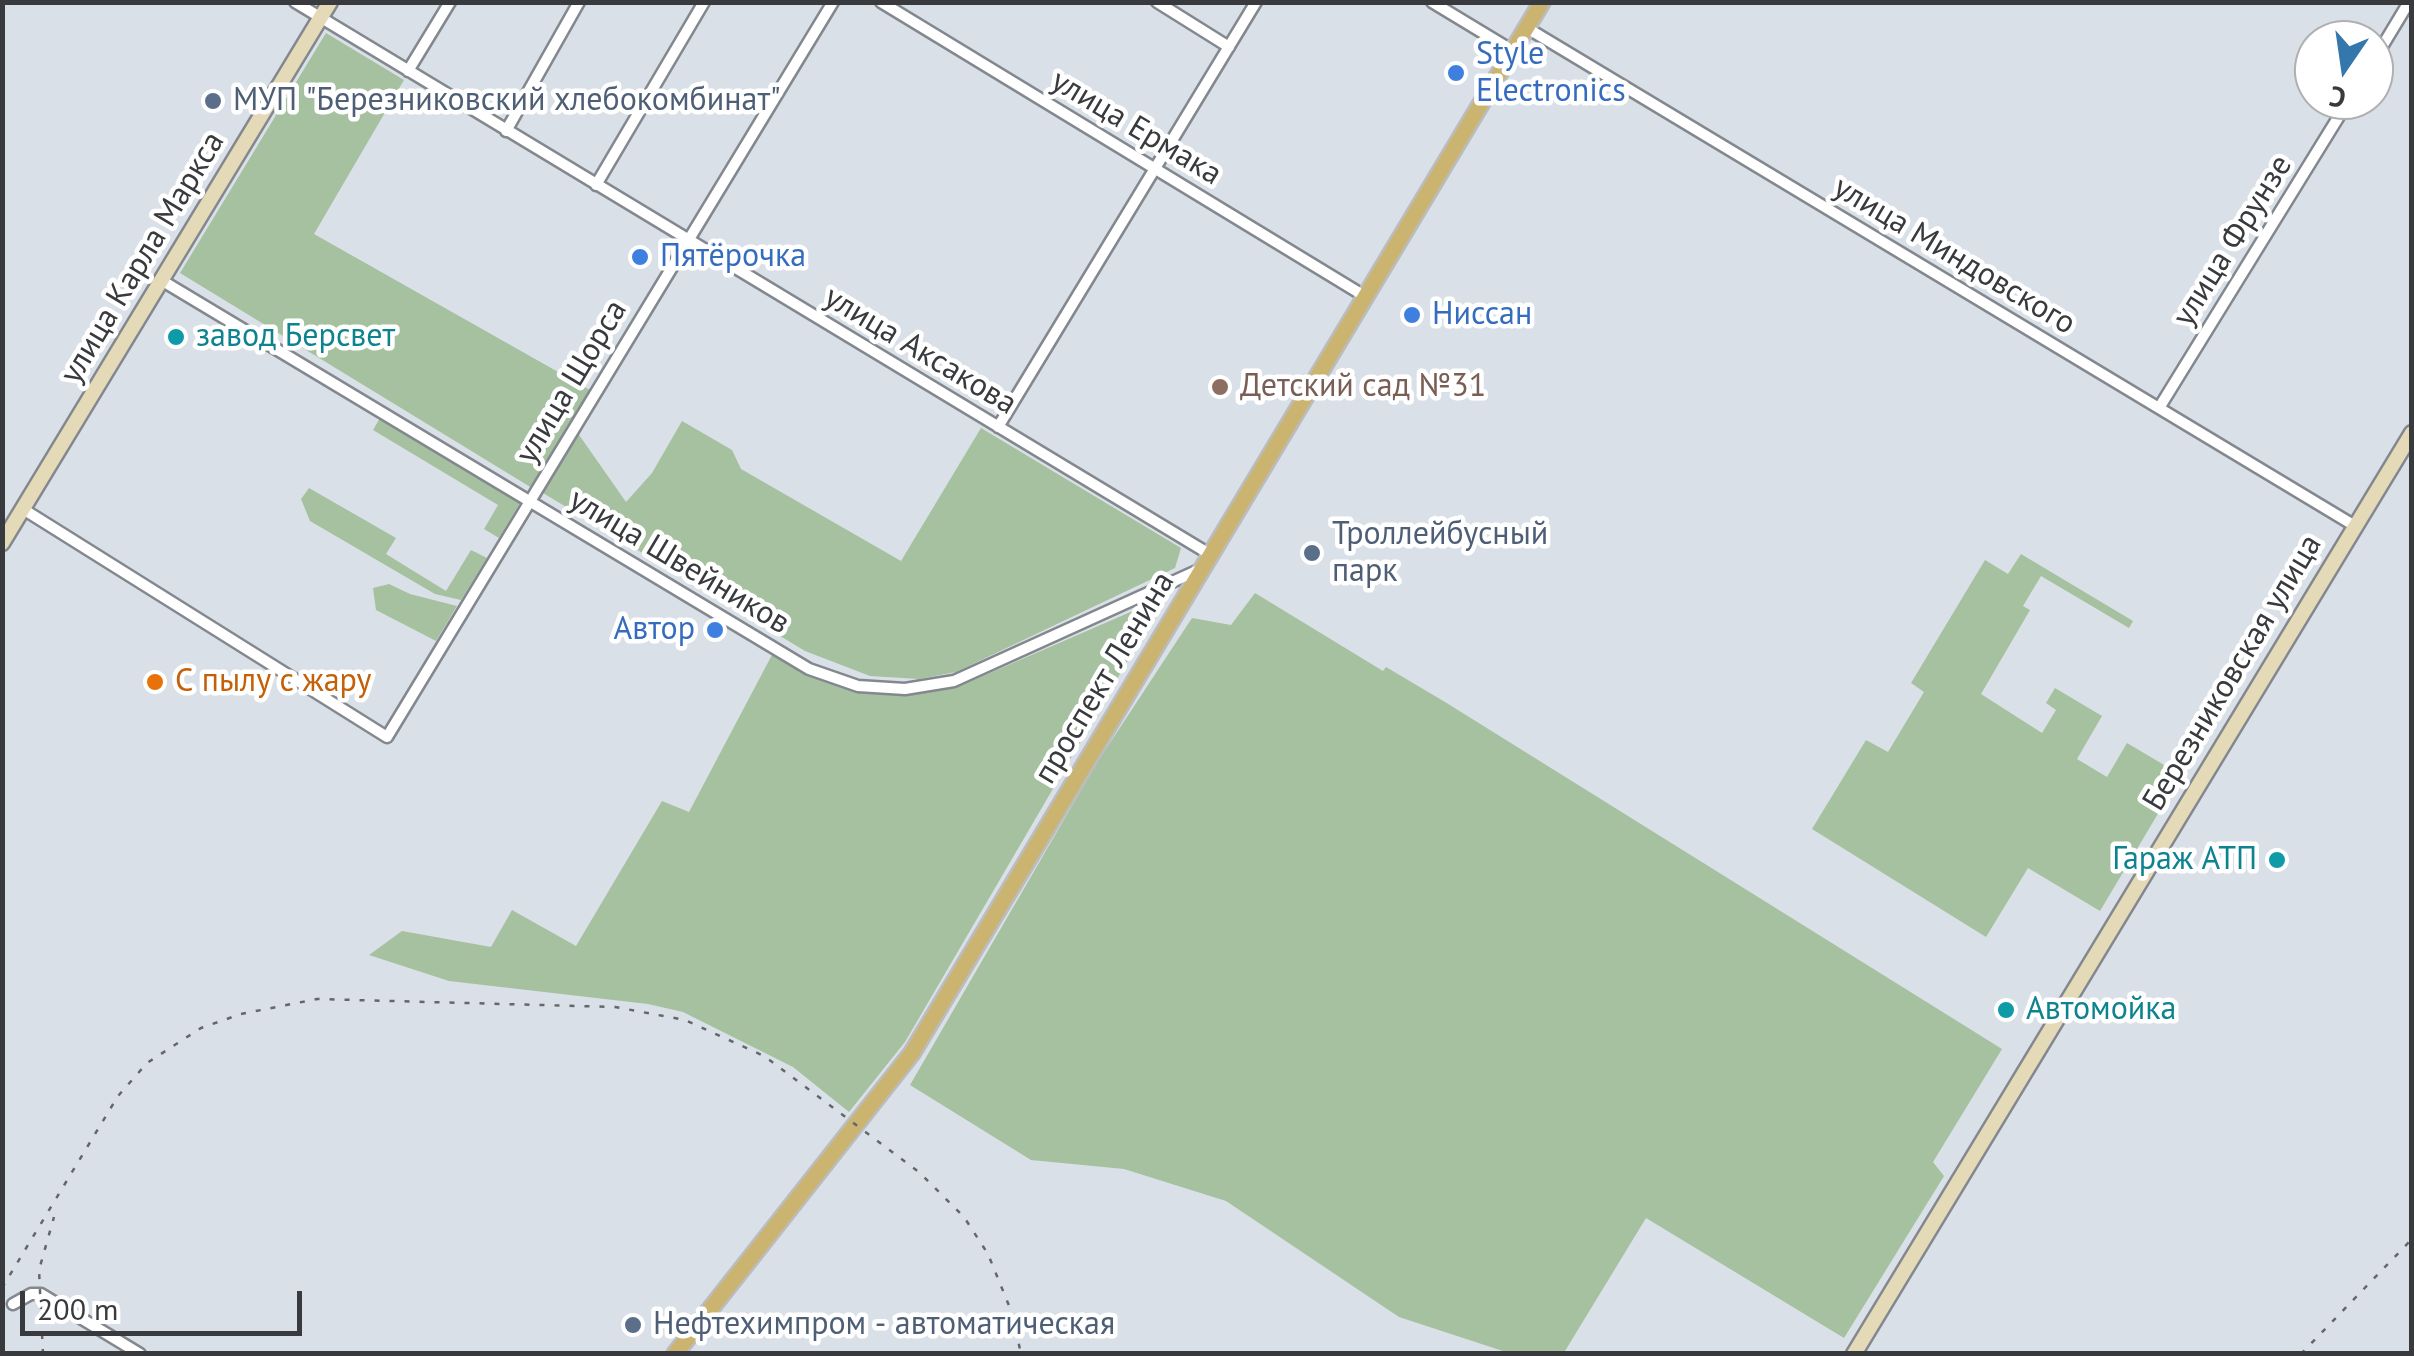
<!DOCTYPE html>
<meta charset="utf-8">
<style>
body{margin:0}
#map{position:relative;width:2414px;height:1356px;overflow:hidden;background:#dae0e7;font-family:"PT Sans",sans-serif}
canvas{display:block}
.frame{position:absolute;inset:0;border:5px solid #383a3d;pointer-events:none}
.north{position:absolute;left:2294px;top:20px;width:100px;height:100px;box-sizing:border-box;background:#fff;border:2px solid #afb0b1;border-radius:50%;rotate:193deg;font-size:28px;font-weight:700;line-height:40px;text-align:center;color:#383a3d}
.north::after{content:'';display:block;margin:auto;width:35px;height:45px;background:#3377ac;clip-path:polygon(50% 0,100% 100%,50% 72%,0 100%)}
.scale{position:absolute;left:20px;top:1291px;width:282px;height:45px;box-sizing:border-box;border:5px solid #383a3d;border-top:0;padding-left:12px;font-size:30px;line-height:35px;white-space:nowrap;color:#383a3d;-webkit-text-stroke:8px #fff;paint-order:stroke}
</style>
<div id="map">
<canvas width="2414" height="1356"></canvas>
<div class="frame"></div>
<div class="north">С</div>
<div class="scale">200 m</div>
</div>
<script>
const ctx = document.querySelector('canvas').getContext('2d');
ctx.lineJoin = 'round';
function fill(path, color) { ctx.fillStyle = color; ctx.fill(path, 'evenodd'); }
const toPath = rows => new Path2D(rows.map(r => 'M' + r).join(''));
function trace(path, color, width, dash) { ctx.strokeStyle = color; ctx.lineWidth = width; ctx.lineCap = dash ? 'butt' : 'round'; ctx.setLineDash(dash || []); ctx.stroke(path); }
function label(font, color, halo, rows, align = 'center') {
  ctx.font = font + ' "PT Sans",sans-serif'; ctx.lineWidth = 9; ctx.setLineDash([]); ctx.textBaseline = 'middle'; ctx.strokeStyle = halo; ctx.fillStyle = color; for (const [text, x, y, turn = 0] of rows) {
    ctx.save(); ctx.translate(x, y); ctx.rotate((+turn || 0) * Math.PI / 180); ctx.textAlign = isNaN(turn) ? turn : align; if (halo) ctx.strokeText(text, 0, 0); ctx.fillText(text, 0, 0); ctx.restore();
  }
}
fill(toPath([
 [326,33,404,80,314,234,590,390,532,488,180,273],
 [380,418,520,503,499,538,484,529,498,505,373,430],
 [682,421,732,450,741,469,901,561,981,428,1181,548,1175,568,956,672,919,679,870,676,805,651,543,493,577,432,626,502,652,473],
 [309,488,396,538,386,554,446,591,471,550,487,558,461,600,435,594,310,521,301,499],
 [2021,554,2133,621,2129,628,2041,576,2023,606,2030,610,1981,694,2042,733,2056,710,2046,703,2055,688,2102,716,2077,759,2107,777,2127,743,2181,775,2100,911,2028,868,1986,937,1812,829,1866,740,1888,752,1924,692,1911,683,1985,560,2008,574],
 [389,584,410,594,457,606,436,641,376,610,373,588],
 [1255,593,1383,671,1386,667,1445,702,2002,1049,1933,1162,1944,1176,1844,1338,1646,1218,1565,1351,1509,1353,1399,1317,1226,1201,1124,1169,1031,1160,910,1085,1098,761,1192,618,1231,625],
 [1165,597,905,1042,849,1112,793,1067,683,1012,648,1004,449,981,369,955,402,931,491,947,512,910,576,946,662,801,689,812,773,653,826,681,877,693,920,693,960,686]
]), '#a5c1a0');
const street = toPath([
 [295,2,1211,555],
 [881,2,1366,297],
 [1157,2,1229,47],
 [1432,2,1513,51],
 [1527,28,2355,526],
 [2374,60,2409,2],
 [408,71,450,2],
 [506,131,579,2],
 [596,185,704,2],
 [161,280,809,669,858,686,905,689,954,681,1203,568],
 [2159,408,2349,100],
 [998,427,1256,2],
 [23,509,387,737,833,2],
 [13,1304,31,1294,41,1294,140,1354]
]);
const secondary = toPath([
 [2,543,330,2],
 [1854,1354,2412,433]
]);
const primary = toPath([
 [675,1354,912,1053,1542,2]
]);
trace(street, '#83888f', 15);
trace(secondary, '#83888f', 19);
trace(primary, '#bbbcbd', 20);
trace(street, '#fff', 10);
trace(secondary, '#e5dab7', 14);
trace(primary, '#cbb470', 15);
trace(toPath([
 [2,1288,118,1096,147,1063,201,1028,241,1014,317,999,615,1007,685,1020,764,1056,920,1173,964,1217,988,1254,1012,1313,1021,1354],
 [43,1354,39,1270,54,1217],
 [2301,1354,2412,1239]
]), '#63676b', 2.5, [5, 10]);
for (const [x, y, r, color] of [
 [1456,73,10,"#3f7fe0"],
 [213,101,10,"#5c6f8a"],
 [640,257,10,"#3f7fe0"],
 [1412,315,10,"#3f7fe0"],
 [176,337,10,"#0f9aa8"],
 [1220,387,10,"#8d6e63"],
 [1312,553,10,"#5c6f8a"],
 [715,630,10,"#3f7fe0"],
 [155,682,10,"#e8710a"],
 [2277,860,10,"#0f9aa8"],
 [2006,1010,10,"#0f9aa8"],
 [633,1325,10,"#5c6f8a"]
]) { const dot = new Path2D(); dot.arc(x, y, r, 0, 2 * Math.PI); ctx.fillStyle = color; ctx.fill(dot); trace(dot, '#fff', 4); }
label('32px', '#366cbe', '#fff', [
 ["Style",1476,55],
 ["Electronics",1476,92],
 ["Пятёрочка",660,257],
 ["Ниссан",1432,315],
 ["Автор",695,630,"right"]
], 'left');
label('32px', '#4e5e75', '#fff', [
 ["МУП \"Березниковский хлебокомбинат\"",233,101],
 ["Троллейбусный",1332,535],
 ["парк",1332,572],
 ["Нефтехимпром - автоматическая",653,1325]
], 'left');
label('32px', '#383a3d', '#fff', [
 ["улица Ермака",1136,128,31],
 ["улица Фрунзе",2233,241,-58],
 ["улица Миндовского",1954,256,31],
 ["улица Карла Маркса",143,258,-59],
 ["улица Аксакова",920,351,31],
 ["улица Щорса",572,382,-59],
 ["улица Швейников",679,562,31],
 ["Березниковская улица",2233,673,-59],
 ["проспект Ленина",1105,678,-59]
]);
label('32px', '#0d838f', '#fff', [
 ["завод Берсвет",196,337],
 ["Гараж АТП",2257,860,"right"],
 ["Автомойка",2026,1010]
], 'left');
label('32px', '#785e54', '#fff', [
 ["Детский сад №31",1240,387]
], 'left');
label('32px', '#c56008', '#fff', [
 ["С пылу с жару",175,682]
], 'left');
</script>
